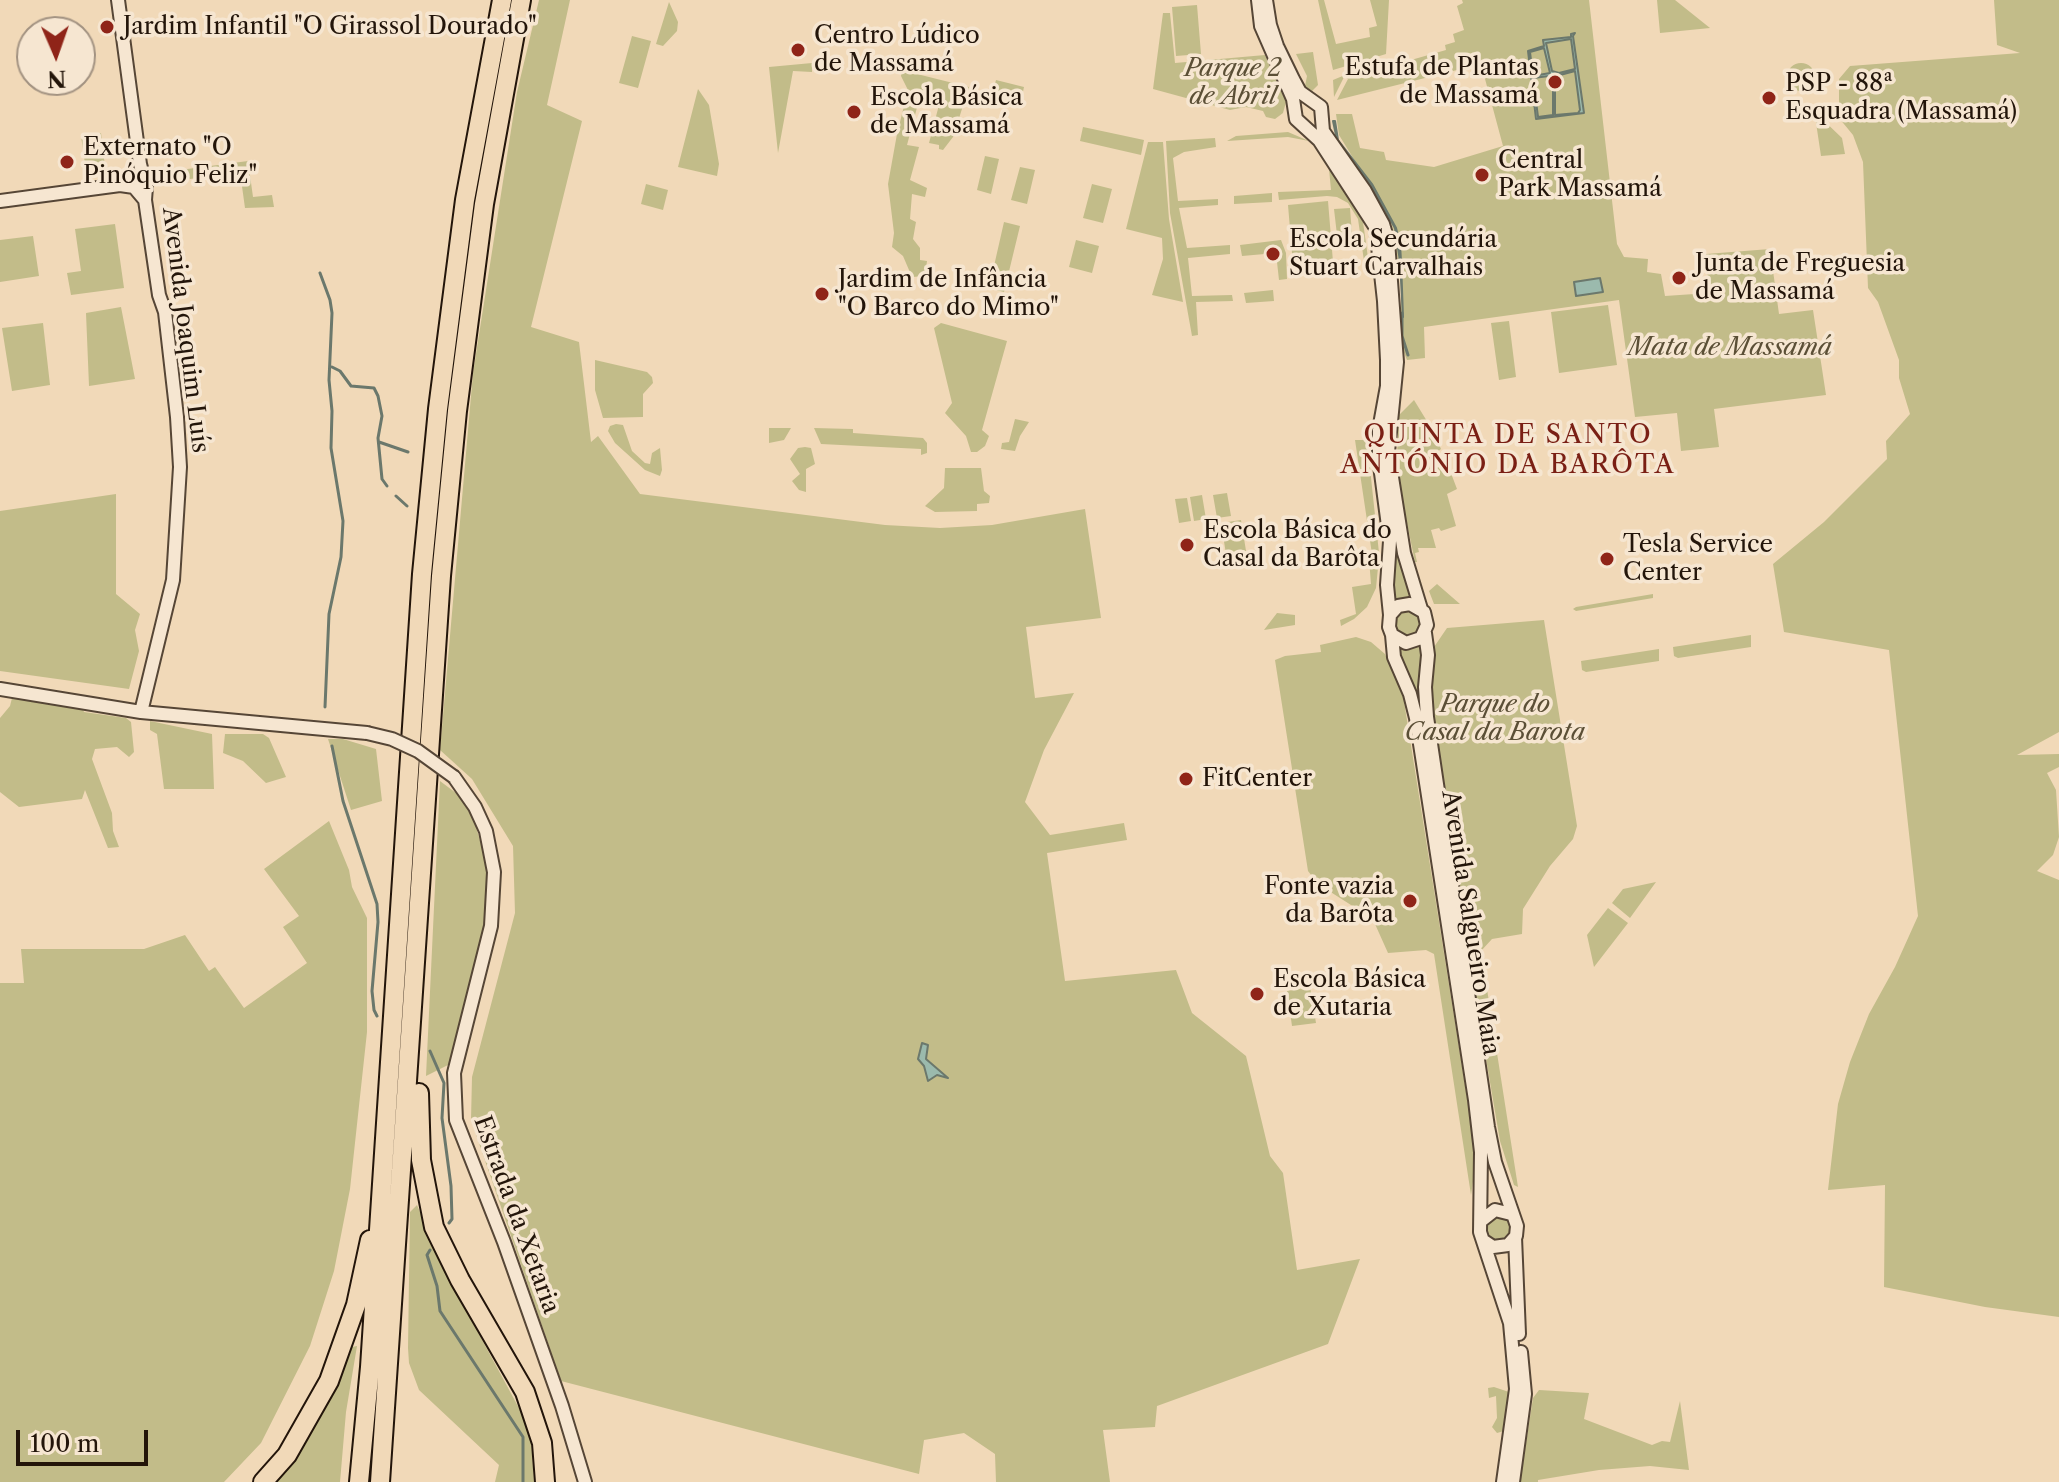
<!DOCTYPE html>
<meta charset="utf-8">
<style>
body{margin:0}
#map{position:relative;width:2059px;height:1482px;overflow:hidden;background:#f1d9b8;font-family:"Libre Caslon Text",serif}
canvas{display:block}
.north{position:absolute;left:16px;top:16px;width:80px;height:80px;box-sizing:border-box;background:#f6e6d1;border:2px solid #a29281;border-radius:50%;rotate:178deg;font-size:22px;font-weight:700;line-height:32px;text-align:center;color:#23150a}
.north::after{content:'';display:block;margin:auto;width:28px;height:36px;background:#8f2418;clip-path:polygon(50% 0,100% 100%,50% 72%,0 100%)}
.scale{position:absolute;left:16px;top:1430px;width:132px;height:36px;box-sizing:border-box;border:4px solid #23150a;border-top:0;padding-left:10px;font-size:24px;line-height:28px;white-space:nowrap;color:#23150a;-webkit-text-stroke:6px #f6e6d1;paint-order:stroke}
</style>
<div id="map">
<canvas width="2059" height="1482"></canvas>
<div class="north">N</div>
<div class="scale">100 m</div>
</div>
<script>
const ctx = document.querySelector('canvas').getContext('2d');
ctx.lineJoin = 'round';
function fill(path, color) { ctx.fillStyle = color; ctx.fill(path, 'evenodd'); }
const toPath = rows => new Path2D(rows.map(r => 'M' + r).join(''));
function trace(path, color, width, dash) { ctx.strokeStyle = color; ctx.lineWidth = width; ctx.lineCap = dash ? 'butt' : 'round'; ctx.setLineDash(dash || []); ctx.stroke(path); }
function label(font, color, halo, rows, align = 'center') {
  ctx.font = font + ' "Libre Caslon Text",serif'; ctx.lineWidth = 7; ctx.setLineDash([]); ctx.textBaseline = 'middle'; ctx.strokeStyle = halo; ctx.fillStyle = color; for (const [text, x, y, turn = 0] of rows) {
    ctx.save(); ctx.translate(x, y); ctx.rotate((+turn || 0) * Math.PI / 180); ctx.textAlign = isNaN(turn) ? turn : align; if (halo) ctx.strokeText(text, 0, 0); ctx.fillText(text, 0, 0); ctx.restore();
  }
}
fill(toPath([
 [539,0,570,0,547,105,582,121,531,327,579,342,591,442,598,436,640,494,885,525,940,528,992,525,1085,509,1101,618,1026,627,1035,698,1074,693,1044,750,1025,802,1050,835,1124,823,1127,840,1047,853,1065,981,1176,970,1192,1013,1246,1056,1270,1156,1283,1173,1297,1270,1360,1259,1328,1344,1157,1406,1155,1427,1103,1430,1110,1482,996,1482,995,1454,964,1433,924,1440,919,1474,561,1381,471,1120,472,1077,515,913,513,846,472,779,440,750,473,373,517,92],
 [1318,0,1324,0,1336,44,1370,37,1369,28,1377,26,1370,0,1389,0,1386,54,1333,70],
 [1462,0,1589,0,1617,244,1624,257,1648,259,1647,272,1661,274,1665,296,1709,293,1706,254,1770,249,1779,314,1813,310,1826,395,1714,409,1719,447,1681,451,1677,413,1635,417,1619,300,1424,327,1425,358,1407,360,1401,345,1401,285,1394,231,1388,215,1339,135,1336,114,1352,114,1360,148,1384,152,1386,160,1434,167,1503,146,1481,64,1337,100,1348,79,1344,77,1334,97,1333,80,1362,68,1365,77,1411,64,1411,60,1446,50,1445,45,1455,42,1453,34,1464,30,1457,6,1463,3],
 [1657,0,1675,0,1710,28,1660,33],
 [1994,0,2059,0,2059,732,2017,755,2059,754,2059,767,2047,773,2056,790,2059,837,2053,855,2037,871,2059,880,2059,1317,1985,1307,1884,1287,1885,1185,1828,1190,1838,1104,1850,1062,1869,1014,1895,967,1918,916,1889,650,1784,632,1773,564,1824,522,1887,459,1886,441,1910,414,1899,378,1899,360,1878,302,1868,288,1863,162,1853,135,1839,118,1839,79,1850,66,2020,53,1997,45],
 [669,2,678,22,677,31,663,46,656,44],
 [1197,5,1201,54,1176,56,1172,7],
 [1163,13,1170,13,1175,63,1265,55,1286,102,1283,113,1275,119,1266,117,1263,111,1246,107,1230,110,1153,89],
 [632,36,651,41,638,88,619,83],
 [1313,52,1318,85,1312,91,1305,86,1307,76,1296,54],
 '1787 77a14 14 0 1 1 28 0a14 14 0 1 1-28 0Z',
 [812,63,812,72,793,71,778,153,769,67],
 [903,63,910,64,909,72,969,87,953,137,943,150,939,149,939,145,929,143,939,105,919,100,907,145,919,147,910,180,927,188,925,197,912,194,910,219,916,222,913,239,920,248,920,260,927,261,925,276,912,277,903,256,892,247,894,233,888,184,897,134,908,90,901,76],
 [996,80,1024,87,1021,101,992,94],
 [698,89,709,105,719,164,717,176,678,167],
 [1817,114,1842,138,1845,154,1821,156,1815,116],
 [1083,127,1144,140,1141,155,1080,141],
 [1288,132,1309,141,1288,137,1227,141,1236,136],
 [101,133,106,175,87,178,81,136],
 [1215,138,1216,147,1184,152,1173,158,1178,201,1218,199,1218,205,1179,208,1187,248,1230,245,1230,254,1188,258,1192,296,1232,295,1233,301,1196,302,1198,335,1192,336,1170,213,1166,141],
 [1148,142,1163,142,1169,219,1183,302,1152,295,1163,259,1162,238,1126,229],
 [985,156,999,159,991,194,977,190],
 [248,161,253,197,272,195,274,207,245,208,240,172,190,179,180,170],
 [1020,167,1035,170,1027,204,1011,200],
 [1329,169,1363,222,1370,272,1365,268,1358,219,1348,203,1337,197,1327,196,1279,200,1278,192,1331,190],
 [646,184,668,190,663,210,641,204],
 [1092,184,1112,189,1103,223,1083,218],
 [1272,193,1272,202,1234,204,1234,196],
 [1328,201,1333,262,1293,265,1288,205],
 [1350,208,1352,234,1337,235,1334,209],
 [1004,222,1020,226,1004,292,989,288],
 [115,224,124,288,71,295,67,273,81,271,75,229],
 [33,236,39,276,0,282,0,240],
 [1076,240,1099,246,1092,273,1069,267],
 [1281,240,1286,253,1287,279,1279,280,1276,253,1242,256,1240,245],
 [1273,290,1274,301,1246,303,1244,293],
 [1608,305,1617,365,1559,373,1551,312],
 [121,307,135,379,89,386,86,313],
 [1509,321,1516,377,1499,380,1491,323],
 [43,323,50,385,12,391,2,328],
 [941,323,1007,341,982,430,989,436,985,446,977,452,971,452,966,436,945,413,952,403,934,328],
 [595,360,647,372,652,377,653,383,643,394,643,417,603,418,595,390],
 [1414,400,1433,431,1441,449,1437,452,1444,470,1449,468,1457,489,1447,494,1456,526,1441,531,1439,528,1431,530,1436,548,1418,548,1419,552,1415,553,1417,562,1415,562,1402,499,1397,455,1399,415],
 [1015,419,1029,422,1020,436,1015,451,1001,449,1002,443,1009,442],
 [616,424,623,425,632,451,645,463,650,464,652,453,660,448,662,470,660,476,645,470,615,443,608,431,610,426],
 [769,428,791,428,784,440,769,443],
 [814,428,853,429,853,433,923,438,927,443,927,453,921,455,921,449,821,444],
 [1355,440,1367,440,1379,553,1372,554],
 [805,447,811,448,815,464,806,469,806,492,799,490,792,481,800,474,790,459,798,448],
 [945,468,981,468,984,491,990,496,989,503,977,504,977,511,935,512,925,506,944,488],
 [1227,493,1231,516,1217,518,1213,495],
 [116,494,116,594,140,614,135,630,139,651,129,689,0,671,0,511],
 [1202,495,1206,519,1194,521,1190,497],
 [1187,498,1191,521,1179,523,1175,499],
 [1241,520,1247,557,1227,560,1221,523],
 [1393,530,1417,601,1391,606],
 [1379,557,1376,588,1367,607,1354,619,1341,626,1340,620,1356,614,1352,587,1371,584,1369,559],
 [1437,584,1460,604,1434,604,1429,591],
 [1653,594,1653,598,1576,611,1573,609,1576,607],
 '1394 623a14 14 0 1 1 28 0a14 14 0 1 1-28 0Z',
 [1277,613,1295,615,1295,625,1264,630],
 [1544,620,1577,826,1573,839,1550,866,1523,909,1522,934,1492,939,1481,951,1518,1187,1514,1185,1500,1141,1456,882,1453,853,1430,706,1431,674,1434,647,1447,628],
 [1751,635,1751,647,1678,658,1674,656,1673,647],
 [1356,637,1371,642,1385,654,1403,695,1474,1142,1475,1168,1471,1195,1434,954,1426,950,1388,953,1375,924,1362,912,1318,884,1308,871,1275,660,1285,656,1321,652,1320,645],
 [1424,639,1421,715,1396,643],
 [1659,649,1659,661,1586,672,1582,670,1581,661],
 [12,698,82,707,84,712,126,718,131,722,134,752,129,757,117,747,95,749,92,759,112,813,113,831,119,847,108,848,85,790,82,799,19,807,0,792,0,718,10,706],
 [150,721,212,734,214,789,164,789,157,734,150,730],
 [225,734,263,734,269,738,286,777,266,783,243,761,223,753],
 [328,739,343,739,376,749,382,801,351,810],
 [440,781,456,793,473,817,490,874,489,905,450,1064,426,1076],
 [329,821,349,870,352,887,367,918,367,1032,350,1189,334,1271,310,1346,261,1443,224,1482,0,1482,0,983,24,983,21,949,144,949,185,935,209,971,215,967,244,1008,307,963,283,927,299,916,264,869],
 [1656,882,1630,918,1612,903,1623,889],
 [1608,908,1628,923,1594,967,1587,935],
 [1310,987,1316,1023,1292,1026,1287,991],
 [417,1205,447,1275,520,1410,531,1438,534,1482,495,1482,499,1465,419,1390,409,1363,408,1348,410,1212],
 '1486 1229a13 13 0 1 1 26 0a13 13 0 1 1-26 0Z',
 [357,1346,346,1412,340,1482,269,1482,289,1459,321,1414,352,1347],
 [1494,1387,1509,1392,1510,1403,1508,1425,1504,1431,1497,1433,1492,1427,1497,1418,1496,1396,1489,1398,1488,1388],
 [1539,1390,1589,1393,1584,1419,1652,1445,1662,1441,1670,1442,1680,1401,1689,1470,1650,1466,1599,1470,1538,1480,1538,1482,1520,1482,1533,1398]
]), '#c2bc89');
const water = toPath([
 [1575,33,1573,36,1584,113,1536,119,1528,51,1544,46,1543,40,1571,37,1571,34,1575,33],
 [1571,39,1575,69,1559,73,1552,71,1546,43,1571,39],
 [1544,48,1550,73,1533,76,1530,52,1544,48],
 [1575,71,1580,110,1578,113,1555,115,1555,84,1560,75,1575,71],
 [1549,76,1553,84,1553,115,1538,117,1533,78,1549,76],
 [1333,121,1335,121,1338,140,1372,184,1396,228,1400,244,1401,261,1403,317,1400,261,1395,228,1371,185,1337,140,1333,121],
 [1600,278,1603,292,1576,296,1574,282,1600,278],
 [922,1043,928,1045,926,1059,948,1078,937,1075,928,1081,924,1066,918,1059,922,1043]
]);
fill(water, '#9bbaad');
trace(water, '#6b786c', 2);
trace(toPath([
 [320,273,330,300,332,313,329,380,332,411,331,448,343,521,341,557,329,614,325,707],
 [1402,313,1402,336,1408,355],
 [332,367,340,371,351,386,374,388,378,396,382,416,378,438,382,479,387,486],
 [379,442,408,452],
 [396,496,407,506],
 [332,746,343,801,377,904,378,922,372,991,374,1010,377,1016],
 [430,1051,444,1083,442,1118,451,1186,452,1219,449,1223],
 [430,1250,427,1255,437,1286,440,1311,523,1437,523,1482]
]), '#6b786c', 3);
const minor = toPath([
 [118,0,140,164,146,187,145,200,159,295,165,312,177,417,180,467,173,580,141,712],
 [1258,0,1261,26,1293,99,1296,119,1319,140,1376,228,1384,301,1387,360,1387,386,1379,430,1379,458,1390,541,1387,585,1390,615],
 [1266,0,1270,25,1277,46,1293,79,1300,92,1321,107,1323,131,1365,191,1383,224,1388,241,1397,362,1388,452,1404,553,1421,609],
 [0,201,120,185,134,187,145,200],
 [1425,633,1428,655,1425,687,1427,717,1488,1127,1495,1162,1517,1226,1516,1236,1508,1245,1493,1247,1484,1241],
 [1392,635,1406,643,1421,638,1427,625,1424,612,1410,604,1398,606,1390,615,1389,627,1392,635,1394,657,1410,694,1416,718,1475,1100,1481,1152,1480,1232,1510,1323,1516,1389,1503,1482],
 [0,689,141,712,367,733],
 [454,777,475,807,486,831,494,872,491,926,454,1073,456,1120,504,1242,562,1406,585,1482],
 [1481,1221,1495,1210,1511,1214],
 [1515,1237,1519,1334],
 [1513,1482,1525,1394,1521,1352]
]);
const highway = toPath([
 [419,1093,421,1160,434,1227,460,1280,525,1392,542,1443,545,1482],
 [263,1482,287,1455,329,1381,356,1305,370,1240],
 [359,1482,370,1367,422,574,438,409,465,200,502,0],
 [380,1482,441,576,457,411,484,204,521,0]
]);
trace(minor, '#564636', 16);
trace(highway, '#23150a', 22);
trace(minor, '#f6e6d1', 12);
trace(highway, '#f1d9b8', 18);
const minorBridge = toPath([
 [367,733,392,739,418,751,454,777]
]);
trace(minorBridge, '#564636', 16, []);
trace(minorBridge, '#f6e6d1', 12);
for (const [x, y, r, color] of [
 [107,27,8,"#8f2418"],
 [798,50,8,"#8f2418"],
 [1555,82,8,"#8f2418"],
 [1769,98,8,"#8f2418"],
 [854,112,8,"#8f2418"],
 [67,162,8,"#8f2418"],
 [1482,175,8,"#8f2418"],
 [1273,254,8,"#8f2418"],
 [1679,278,8,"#8f2418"],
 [822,294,8,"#8f2418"],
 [1187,545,8,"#8f2418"],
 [1607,559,8,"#8f2418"],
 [1186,779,8,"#8f2418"],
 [1410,901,8,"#8f2418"],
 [1257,994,8,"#8f2418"]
]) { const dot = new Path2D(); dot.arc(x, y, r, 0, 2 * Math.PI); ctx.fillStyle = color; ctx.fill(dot); trace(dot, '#f6e6d1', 3); }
label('24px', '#23150a', '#f6e6d1', [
 ["Jardim Infantil \"O Girassol Dourado\"",123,27],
 ["Centro Lúdico",814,36],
 ["de Massamá",814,64],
 ["Estufa de Plantas",1539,68,"right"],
 ["de Massamá",1539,96,"right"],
 ["PSP - 88ª",1785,84],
 ["Esquadra (Massamá)",1785,112],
 ["Escola Básica",870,98],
 ["de Massamá",870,126],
 ["Externato \"O",83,148],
 ["Pinóquio Feliz\"",83,176],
 ["Central",1498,161],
 ["Park Massamá",1498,189],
 ["Escola Secundária",1289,240],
 ["Stuart Carvalhais",1289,268],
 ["Junta de Freguesia",1695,264],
 ["de Massamá",1695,292],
 ["Jardim de Infância",838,280],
 ["\"O Barco do Mimo\"",838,308],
 ["Escola Básica do",1203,531],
 ["Casal da Barôta",1203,559],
 ["Tesla Service",1623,545],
 ["Center",1623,573],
 ["FitCenter",1202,779],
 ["Fonte vazia",1394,887,"right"],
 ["da Barôta",1394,915,"right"],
 ["Escola Básica",1273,980],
 ["de Xutaria",1273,1008]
], 'left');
label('italic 24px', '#5b4f36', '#f6e6d1', [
 ["Parque 2",1233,69],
 ["de Abril",1233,97],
 ["Mata de Massamá",1730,348],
 ["Parque do",1495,705],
 ["Casal da Barota",1495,733]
]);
label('24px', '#23150a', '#f6e6d1', [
 ["Avenida Joaquim Luís",185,330,83],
 ["Avenida Salgueiro Maia",1470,923,81],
 ["Estrada da Xetaria",516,1215,70]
]);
ctx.letterSpacing = '2px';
label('26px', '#7a1f14', '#f6e6d1', [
 ["QUINTA DE SANTO",1508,435],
 ["ANTÓNIO DA BARÔTA",1508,465]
]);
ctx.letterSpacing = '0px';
</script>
